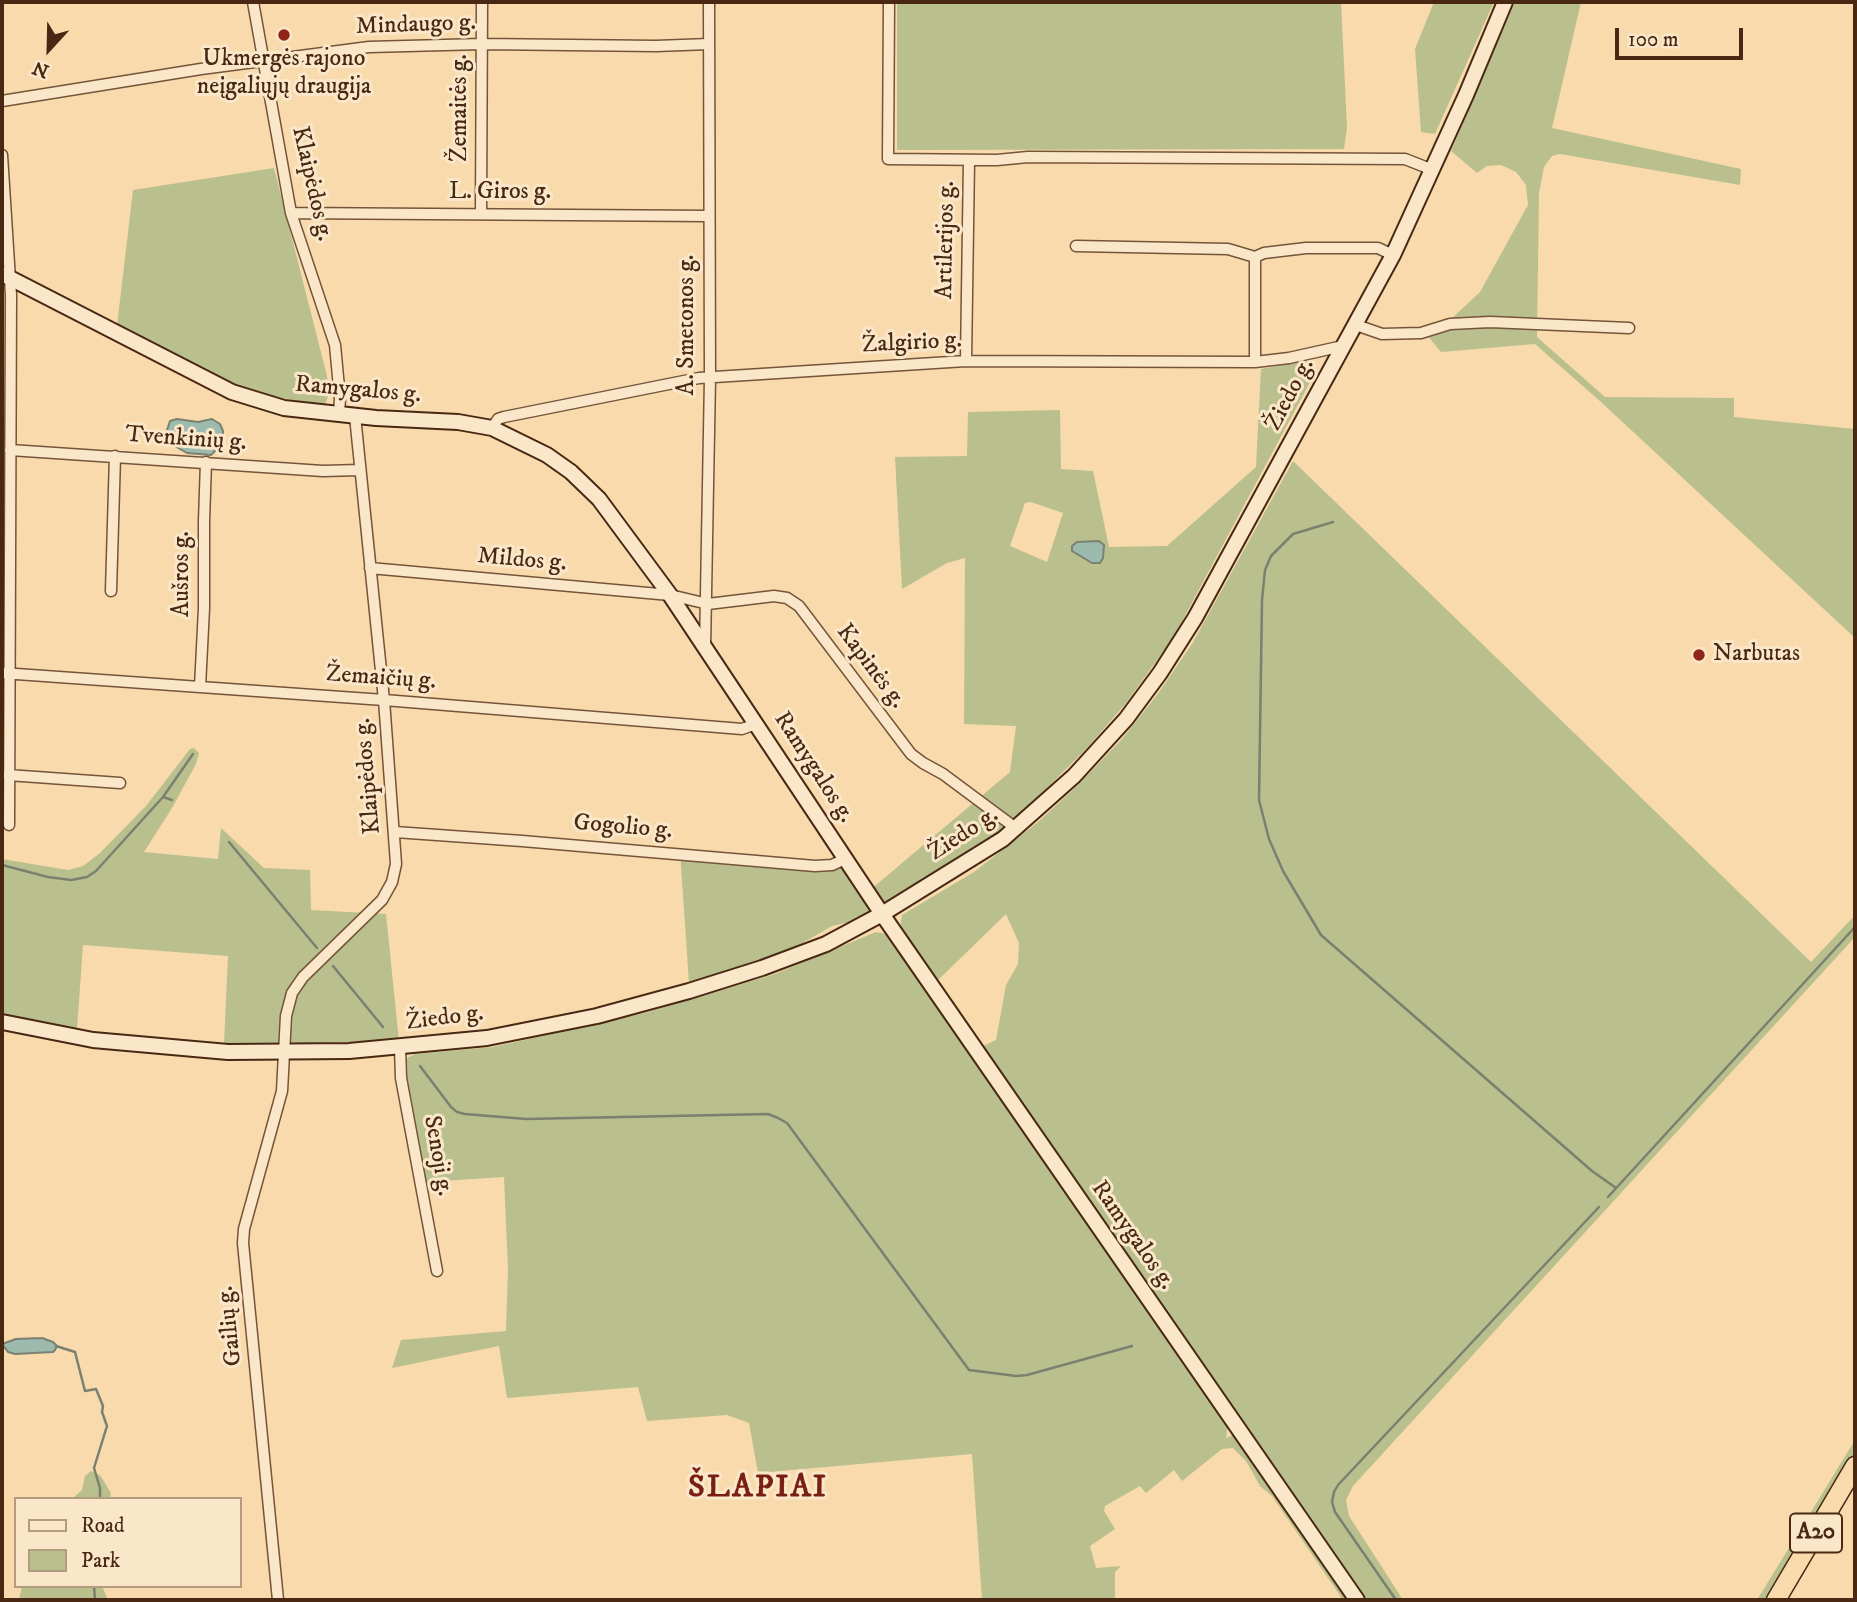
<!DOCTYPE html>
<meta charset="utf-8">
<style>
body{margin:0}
#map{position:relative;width:1857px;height:1602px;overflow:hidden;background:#f8daac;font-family:"IM FELL DW Pica",serif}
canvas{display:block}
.frame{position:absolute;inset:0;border:4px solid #492813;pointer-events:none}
.legend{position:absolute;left:14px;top:1497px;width:228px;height:91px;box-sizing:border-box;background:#fae7c9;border:2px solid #b39b80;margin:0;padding:9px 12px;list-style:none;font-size:21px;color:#492813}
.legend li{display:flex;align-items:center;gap:14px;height:35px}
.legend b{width:35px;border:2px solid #b39b80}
.north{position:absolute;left:14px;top:14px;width:70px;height:70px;-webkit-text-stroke:5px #fae7c9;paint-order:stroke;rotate:202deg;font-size:19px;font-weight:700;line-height:28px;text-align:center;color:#492813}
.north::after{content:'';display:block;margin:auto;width:24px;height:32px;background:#492813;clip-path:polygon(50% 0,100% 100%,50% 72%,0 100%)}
.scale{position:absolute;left:1615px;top:28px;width:128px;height:32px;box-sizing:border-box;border:4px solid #492813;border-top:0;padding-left:9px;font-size:21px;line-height:24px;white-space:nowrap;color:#492813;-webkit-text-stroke:5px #fae7c9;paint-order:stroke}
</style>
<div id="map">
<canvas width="1857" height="1602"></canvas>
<div class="frame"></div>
<ul class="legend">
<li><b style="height:9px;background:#fae7c9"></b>Road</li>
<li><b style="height:19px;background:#b9c08d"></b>Park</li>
</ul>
<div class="north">N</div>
<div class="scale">100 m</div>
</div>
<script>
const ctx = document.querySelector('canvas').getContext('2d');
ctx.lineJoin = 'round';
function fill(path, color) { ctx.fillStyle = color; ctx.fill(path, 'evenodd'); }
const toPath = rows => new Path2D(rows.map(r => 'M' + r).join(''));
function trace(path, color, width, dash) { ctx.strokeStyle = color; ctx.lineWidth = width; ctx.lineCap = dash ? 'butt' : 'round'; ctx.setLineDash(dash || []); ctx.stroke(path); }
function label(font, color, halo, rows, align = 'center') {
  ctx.font = font + ' "IM FELL DW Pica",serif'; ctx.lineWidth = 6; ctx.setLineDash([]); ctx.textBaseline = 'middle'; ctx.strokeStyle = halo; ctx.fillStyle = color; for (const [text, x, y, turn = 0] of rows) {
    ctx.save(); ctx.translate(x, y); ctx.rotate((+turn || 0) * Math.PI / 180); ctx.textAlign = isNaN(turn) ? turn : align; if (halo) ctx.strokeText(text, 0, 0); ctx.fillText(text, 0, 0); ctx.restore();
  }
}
fill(toPath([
 [897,2,1341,2,1347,127,1344,149,897,150],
 [1434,2,1491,2,1493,4,1435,134,1421,132,1415,49],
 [1515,2,1581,2,1552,128,1741,169,1740,185,1560,154,1552,156,1544,167,1539,193,1537,337,1605,397,1734,398,1734,417,1855,429,1855,638,1601,402,1535,344,1441,352,1422,329,1447,323,1480,292,1528,205,1526,185,1516,172,1501,165,1487,166,1477,173,1451,151],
 [274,168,327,376,328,397,324,406,277,397,235,384,117,326,133,190],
 [1310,360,1315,373,1173,638,1126,703,1088,747,1042,793,1001,830,954,862,854,921,832,926,794,948,689,983,680,851,816,863,836,859,863,896,1010,772,1016,726,964,724,965,558,947,563,902,589,895,457,967,456,968,412,1060,410,1061,469,1093,471,1109,547,1167,546,1256,467,1261,369],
 [1031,502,1063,513,1047,562,1010,546,1025,503],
 [1293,461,1811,962,1855,915,1855,937,1353,1486,1346,1500,1349,1516,1403,1600,1367,1600,981,1047,996,1040,1006,985,1018,964,1019,943,1006,914,936,982,900,927,902,915,974,872,1038,822,1078,785,1121,740,1157,695,1192,644],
 [194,748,199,753,196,764,172,808,144,852,218,859,221,828,264,868,310,870,311,910,386,914,399,1041,224,1045,228,956,83,945,77,1029,2,1015,2,859,68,870,83,866,100,853,146,806,190,749],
 [876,932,886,934,892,940,1228,1425,1226,1438,1233,1435,1237,1437,1352,1600,1343,1600,1272,1496,1260,1486,1246,1461,1233,1448,1222,1449,1182,1481,1174,1470,1146,1493,1140,1486,1105,1506,1104,1511,1115,1529,1090,1546,1096,1568,1121,1566,1115,1572,1115,1600,982,1600,972,1454,758,1473,749,1423,727,1415,647,1421,638,1387,507,1398,499,1346,392,1368,401,1340,506,1331,508,1269,504,1177,426,1182,420,1170,405,1078,404,1061,407,1058,415,1054,493,1047,645,1013,775,974],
 [1855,1440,1855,1454,1783,1579,1769,1600,1757,1600],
 [91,1471,100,1475,111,1493,110,1499,72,1499,82,1490,85,1476],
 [22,1586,102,1586,108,1600,19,1600]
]), '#b9c08d');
const water = toPath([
 [177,419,198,422,212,419,220,424,223,431,222,444,211,455,187,453,173,445,169,440,167,430,170,421,177,419],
 [1099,541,1104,545,1103,558,1100,563,1092,563,1072,551,1072,546,1077,542,1099,541],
 [42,1338,53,1342,57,1346,55,1350,53,1352,15,1354,8,1352,2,1344,16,1339,42,1338]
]);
fill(water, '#9dbaae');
trace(water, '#7b8070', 2);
trace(toPath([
 [1333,522,1293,534,1271,556,1265,570,1262,600,1259,800,1269,839,1283,871,1321,935,1592,1171,1616,1188],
 [163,797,172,800],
 [229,842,317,948],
 [2,865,48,877,71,880,87,877,96,871,163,797,193,754],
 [333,966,383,1027],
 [420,1066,451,1107,457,1112,465,1114,526,1119,768,1114,778,1118,787,1123,969,1370,1016,1376,1027,1375,1132,1346],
 [1608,1197,1855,927],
 [56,1346,75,1352,85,1391,96,1389,103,1406,102,1412,107,1426,94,1468,100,1488,100,1499],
 [94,1586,95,1600],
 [1396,1600,1335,1512,1332,1502,1334,1492,1338,1485,1599,1207]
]), '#7b8070', 2.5);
const street = toPath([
 [253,2,291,213,335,345,340,398,339,414],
 [889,2,888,159,997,160,1028,157,1405,159,1433,170],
 [2,101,201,69,369,47,482,44,656,46,709,44],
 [2,155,11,295,9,825],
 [291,213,709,216],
 [481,214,482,2],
 [1076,246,1228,249,1255,257,1255,362],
 [1255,257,1264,253,1306,248,1378,248,1393,255],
 [1356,325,1382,334,1421,333,1450,324,1490,322,1629,328],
 [966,361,969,160],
 [492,428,498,419,504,417,699,378,966,361,1255,362,1289,358,1343,346],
 [10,450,323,471,359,470],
 [370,568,670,595,708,604,774,596,787,598,799,606,911,754,923,763,943,774,1017,829],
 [111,591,115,456],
 [705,648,710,378,709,2],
 [2,673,384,700,742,729,756,724],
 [200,687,204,608,204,521,206,462],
 [8,775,120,783],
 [395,832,522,841,815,866,832,865,845,859],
 [400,1048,401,1078,437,1271],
 [278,1600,243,1243,244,1229,282,1091,286,1016,292,993,303,977,382,900,392,882,396,864,384,700,355,416]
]);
const secondary = toPath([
 [2,274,232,392,284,408,376,418,458,422,492,428,547,455,571,472,599,499,670,595,882,914,1357,1600],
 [2,1022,93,1040,228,1052,349,1051,487,1038,597,1016,689,991,762,968,826,944,882,914,1003,839,1074,776,1126,719,1160,673,1195,618,1393,255,1466,95,1505,2]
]);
const highway = toPath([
 [1776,1600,1855,1466]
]);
trace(street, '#755439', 13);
trace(secondary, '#492813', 18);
trace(highway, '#492813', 21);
trace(street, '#fae7c9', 10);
trace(secondary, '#fae7c9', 14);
trace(highway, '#f8daac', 18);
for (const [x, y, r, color] of [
 [284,35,7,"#8f2418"],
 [1699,655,7,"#8f2418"]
]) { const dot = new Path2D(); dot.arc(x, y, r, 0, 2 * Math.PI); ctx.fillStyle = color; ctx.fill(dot); trace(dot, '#fae7c9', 2.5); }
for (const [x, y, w] of [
 [1816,1533,52]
]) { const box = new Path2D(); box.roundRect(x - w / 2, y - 19.5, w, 39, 5); ctx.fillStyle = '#fae7c9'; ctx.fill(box); trace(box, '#492813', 2); }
label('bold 23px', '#492813', null, [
 ["A20",1816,1533]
]);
label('24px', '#492813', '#fae7c9', [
 ["Mindaugo g.",416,26,-2],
 ["Žemaitės g.",461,108,-90],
 ["Klaipėdos g.",311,184,77],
 ["L. Giros g.",500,193],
 ["Artilerijos g.",947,240,-89],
 ["A. Smetonos g.",688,325,-90],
 ["Žalgirio g.",912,344,-3],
 ["Ramygalos g.",358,391,5],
 ["Žiedo g.",1291,395,-62],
 ["Tvenkinių g.",186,440,4],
 ["Mildos g.",522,561,5],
 ["Aušros g.",183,574,-90],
 ["Kapinės g.",870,667,53],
 ["Žemaičių g.",381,679,4],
 ["Ramygalos g.",813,768,57],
 ["Klaipėdos g.",369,776,-95],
 ["Gogolio g.",623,828,5],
 ["Žiedo g.",964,835,-33],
 ["Žiedo g.",445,1019,-7],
 ["Senoji g.",437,1156,80],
 ["Ramygalos g.",1132,1236,55],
 ["Gailių g.",231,1326,-96]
]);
label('24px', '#492813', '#fae7c9', [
 ["Ukmergės rajono",284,60],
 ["neįgaliųjų draugija",284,88],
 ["Narbutas",1713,655,"left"]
]);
ctx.letterSpacing = '2px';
label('bold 32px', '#7a1f14', '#fae7c9', [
 ["ŠLAPIAI",758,1489]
]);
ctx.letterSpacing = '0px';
</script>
